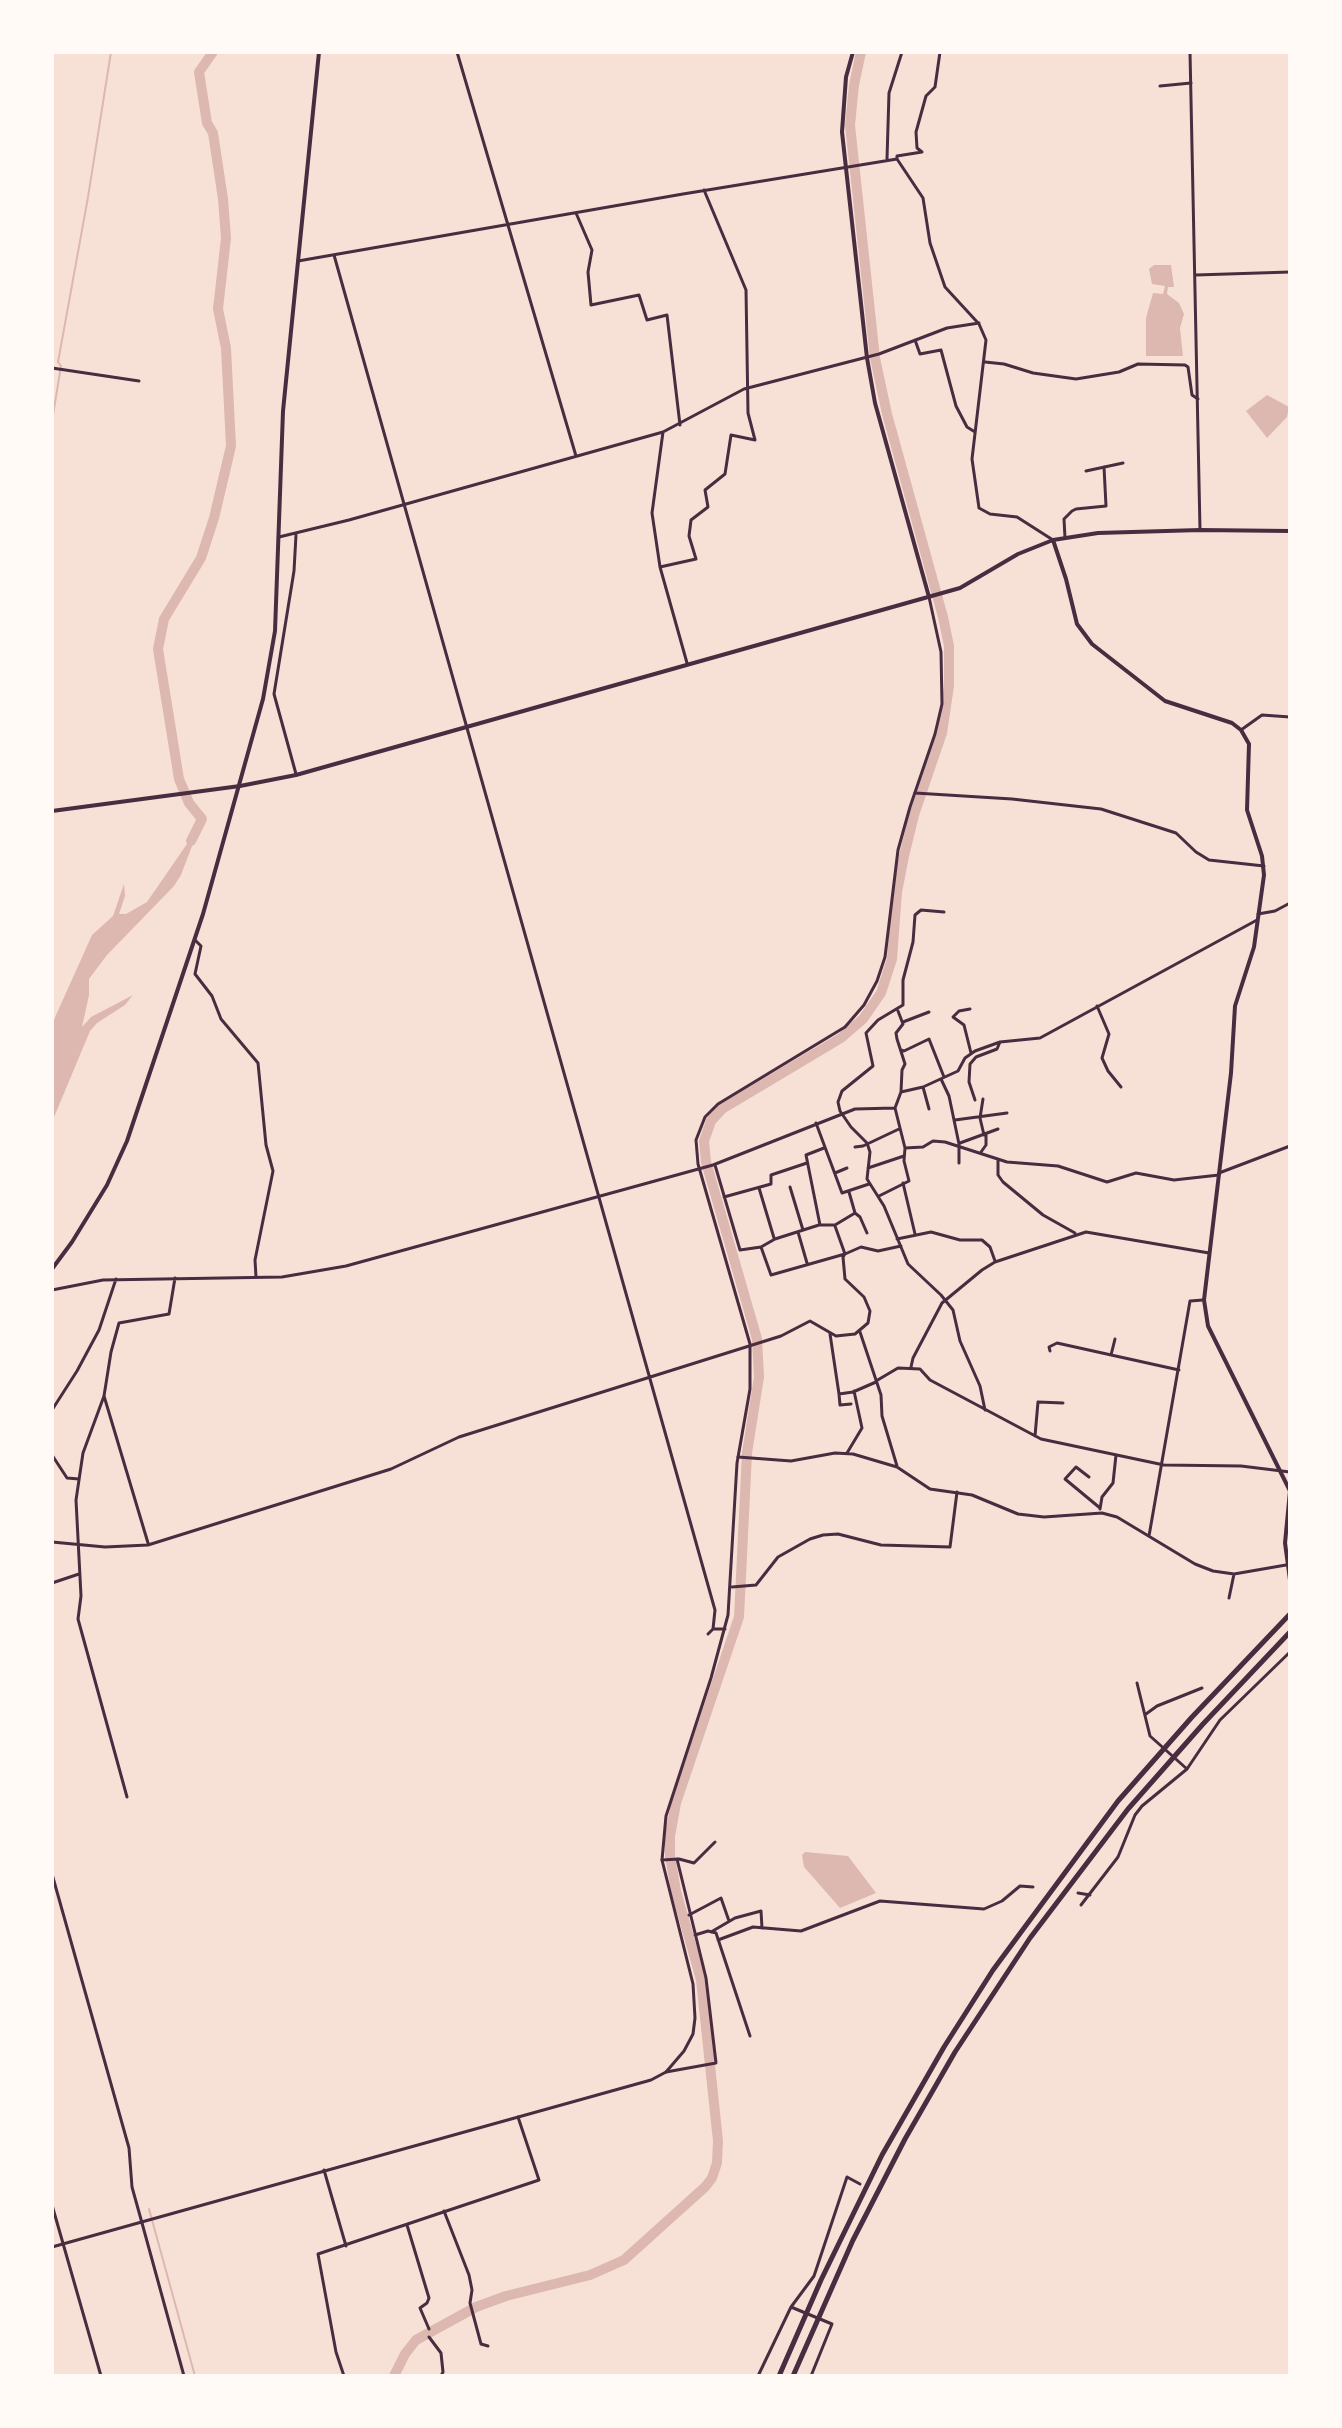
<!DOCTYPE html>
<style>
body{margin:0}
#map{position:relative;width:1342px;height:2428px;overflow:hidden;background:#f7e1d7;font-family:Roboto,sans-serif}
canvas{display:block}
.frame{position:absolute;inset:0;border:54px solid #fffaf5;pointer-events:none}
</style>
<div id="map">
<canvas width="1342" height="2428"></canvas>
<div class="frame"></div>
</div>
<script>
const ctx = document.querySelector('canvas').getContext('2d');
ctx.lineJoin = 'round';
function fill(path, color) { ctx.fillStyle = color; ctx.fill(path, 'evenodd'); }
const toPath = rows => new Path2D(rows.map(r => 'M' + r).join(''));
function trace(path, color, width, dash) { ctx.strokeStyle = color; ctx.lineWidth = width; ctx.lineCap = dash ? 'butt' : 'round'; ctx.setLineDash(dash || []); ctx.stroke(path); }
fill(toPath([
 [1154,265,1171,265,1174,287,1168,287,1167,294,1179,303,1184,314,1180,328,1183,356,1146,356,1146,318,1153,293,1163,294,1165,286,1152,284,1149,269],
 [1267,395,1289,407,1287,417,1267,438,1246,411],
 [200,825,181,875,174,886,107,955,89,979,89,995,82,1027,91,1017,133,995,125,1005,97,1023,90,1031,52,1122,52,1024,92,935,113,916,124,884,125,896,119,914,126,914,147,902],
 [805,1852,848,1856,876,1893,840,1908,804,1867,802,1855]
]), '#dcb8b0');
trace(toPath([
 [52,421,61,366,58,362,88,197,111,52],
 [149,2209,195,2376]
]), '#dcb8b0', 2);
trace(toPath([
 [191,841,202,819,189,803,179,779,158,649,164,619,201,558,214,518,231,446,226,348,218,309,226,238,223,199,213,133,207,123,199,72,213,52],
 [394,2376,405,2354,416,2340,476,2307,506,2296,590,2275,624,2260,705,2187,712,2178,717,2163,718,2141,701,1980,676,1891,670,1856,670,1836,676,1803,739,1617,747,1453,759,1377,757,1339,706,1162,704,1141,711,1121,722,1109,841,1038,863,1019,881,993,892,959,897,892,904,856,914,815,942,733,949,686,949,646,943,617,887,414,875,358,850,125,854,85,861,52]
]), '#dcb8b0', 10);
trace(toPath([
 [457,52,576,456],
 [1160,86,1191,83],
 [887,159,889,93,902,52],
 [897,159,897,156,922,152,917,148,916,132,926,96,935,87,940,52],
 [576,213,592,250,588,272,591,305,639,295,647,320,667,315,680,425],
 [334,255,715,1610,713,1629],
 [298,261,683,194,897,159,923,198,930,243,945,287,979,324,986,340,972,459,979,508,990,514,1017,517,1053,540],
 [915,340,920,354,941,350,956,406,967,427,975,432],
 [985,362,1004,364,1033,373,1076,379,1119,372,1138,364,1185,365,1188,367,1192,395,1198,399],
 [52,368,139,381],
 [663,432,652,513,660,567,687,663],
 [1086,471,1123,463],
 [279,537,349,520,663,432,744,389,879,354,947,328,979,323],
 [1065,538,1064,519,1072,511,1076,509,1106,506,1104,467],
 [660,567,696,559,689,536,691,520,708,507,705,490,725,474,731,435,755,440,748,413,746,290,704,190],
 [1241,730,1262,715,1290,717],
 [296,774,274,694,294,571,296,535],
 [915,793,1012,799,1101,809,1176,833,1196,852,1209,860,1264,866],
 [944,912,921,910,915,915,913,942,903,980,903,1005,878,1020,866,1033,873,1066,842,1091,838,1102,840,1111,851,1127,867,1143,870,1152,867,1179,884,1206,908,1264,941,1295,953,1310,960,1341,980,1386,985,1410],
 [1258,914,1275,911,1290,903],
 [195,940,201,946,195,974,212,996,221,1019,258,1063,266,1145,273,1171,255,1260,256,1277],
 [1097,1006,1109,1034,1102,1058,1108,1071,1121,1087],
 [970,1009,959,1011,953,1017,964,1025,971,1053],
 [898,1011,903,1024,896,1033,897,1039,905,1064,902,1070,901,1092],
 [903,1022,929,1012],
 [901,1050,904,1051,929,1039,944,1077],
 [941,1079,949,1096,959,1144,959,1163],
 [923,1087,929,1109],
 [983,1099,980,1118,984,1135],
 [975,1100,969,1082,970,1064,976,1057,997,1049,1000,1042],
 [955,1120,1007,1113],
 [816,1123,842,1193,869,1184],
 [960,1143,998,1129],
 [855,1147,863,1146,899,1129],
 [905,1148,923,1147,933,1141,945,1142,1007,1162,1058,1166,1107,1182,1136,1173,1174,1180,1219,1175],
 [981,1152,986,1145,986,1134],
 [998,1160,998,1175,1003,1182,1043,1215,1075,1233],
 [715,1165,740,1250,761,1247,775,1239,819,1225,835,1225,855,1213,849,1192],
 [868,1168,904,1156],
 [835,1173,847,1168],
 [1219,1173,1290,1146],
 [903,1183,915,1234],
 [790,1187,803,1230],
 [759,1188,774,1238],
 [879,1196,909,1181,904,1161,905,1148,895,1108],
 [724,1197,771,1184,771,1175,807,1163],
 [855,1213,860,1217,867,1233],
 [820,1225,806,1155,824,1148],
 [798,1232,807,1263],
 [897,1239,931,1232,960,1240,982,1240,990,1247,995,1261],
 [761,1247,771,1275,845,1254,835,1226],
 [52,1290,103,1280,282,1277,346,1266,713,1165,855,1109,895,1108,901,1092,923,1087,958,1071,965,1058,975,1051,1000,1042,1040,1038,1257,920],
 [860,1332,881,1395,882,1416,897,1466],
 [830,1334,839,1394,853,1392,876,1382],
 [1050,1351,1049,1347,1057,1343,1179,1370],
 [1111,1355,1115,1339],
 [911,1367,913,1358,942,1303,982,1270,995,1262,1086,1232,1209,1253],
 [876,1381,898,1368,920,1369,930,1380,1041,1439,1164,1465,1241,1466,1290,1472],
 [839,1394,840,1405,851,1404],
 [104,1396,83,1453,76,1500,81,1596,78,1619,127,1797],
 [52,1410,77,1371,99,1330,116,1279],
 [1035,1436,1038,1402,1063,1403],
 [847,1453,862,1428,854,1391],
 [52,1455,67,1478,79,1479],
 [738,1457,791,1461,835,1453,853,1454,897,1467,930,1489,972,1495,1018,1514,1044,1517,1102,1513,1117,1517,1195,1564,1213,1571,1234,1574,1286,1565],
 [1089,1477,1076,1467,1065,1479,1100,1508],
 [1100,1509,1102,1497,1113,1483,1116,1455],
 [1149,1536,1190,1301,1203,1300],
 [52,1542,105,1547,148,1545,391,1469,459,1437,781,1336,810,1321,836,1336,855,1334,868,1323,870,1311,864,1297,845,1279,843,1257,845,1254,861,1247,878,1251,901,1246],
 [148,1543,104,1396,111,1352,119,1323,169,1314,175,1278],
 [52,1583,79,1574],
 [1229,1598,1234,1574],
 [708,1634,713,1629,725,1629],
 [1137,1683,1150,1736,1187,1769],
 [1146,1714,1157,1706,1202,1688],
 [662,1860,679,1859,694,1863,715,1842],
 [52,1874,129,2148,132,2187,142,2223],
 [1078,1893,1090,1895],
 [1081,1905,1118,1857,1135,1815,1142,1806,1187,1769,1220,1720,1290,1652],
 [689,1915,721,1898,729,1921],
 [711,1932,735,1918,761,1911,762,1928],
 [695,1935,708,1931,716,1933,750,2036],
 [718,1940,753,1927,801,1931,880,1901,984,1909,1002,1901,1020,1886,1033,1887],
 [666,2072,716,2063,706,1978,677,1859],
 [324,2170,346,2246],
 [52,2205,101,2376],
 [444,2211,469,2275,472,2290,470,2303,481,2344,488,2346],
 [407,2225,429,2298,427,2303,420,2308,429,2329],
 [791,2307,832,2324,811,2376],
 [429,2337,441,2353,443,2372,441,2376],
 [344,2376,336,2352,318,2254,539,2180,518,2117],
 [758,2376,791,2307,814,2276,847,2177,860,2184]
]), '#4a2c40', 3);
trace(toPath([
 [1190,52,1200,530],
 [1196,275,1290,272],
 [732,1587,756,1585,778,1557,810,1539,823,1535,838,1534,881,1545,950,1547,957,1492],
 [142,2223,184,2376],
 [52,2247,651,2080,666,2072,684,2051,693,2034,695,2018,693,1984,662,1860,666,1816,711,1678,728,1615,737,1463,750,1389,750,1344,698,1164,696,1140,705,1117,718,1104,845,1027,864,1005,877,981,885,957,898,850,910,807,935,734,942,704,941,652,929,597]
]), '#4a2c40', 3);
trace(toPath([
 [853,52,846,77,842,132,867,358,875,403,929,597],
 [1053,540,1066,579,1077,624,1092,644,1165,701,1232,723,1241,730,1249,744,1247,810,1262,856,1264,875,1254,947,1235,1006,1231,1073,1204,1300,1208,1326,1290,1491,1285,1543,1290,1580],
 [52,811,240,786,296,775,960,588,1018,554,1053,540,1098,533,1200,530,1290,531]
]), '#4a2c40', 4);
trace(toPath([
 [52,1269,72,1242,107,1185,127,1141,203,914,263,699,275,631,283,411,319,52]
]), '#4a2c40', 4);
trace(toPath([
 [779,2376,821,2280,882,2155,944,2047,993,1970,1118,1801,1192,1717,1290,1614],
 [793,2376,853,2240,905,2139,955,2052,1030,1938,1128,1809,1203,1724,1290,1632]
]), '#4a2c40', 5);
</script>
